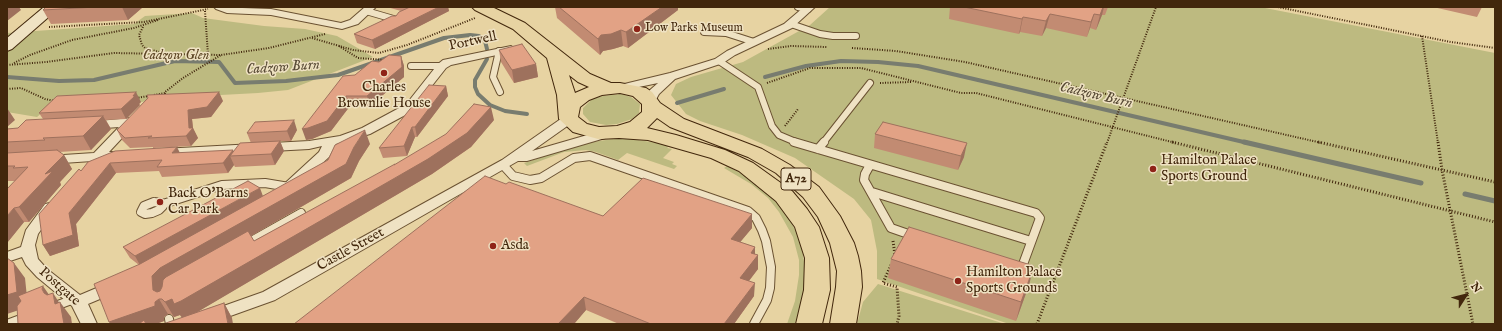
<!DOCTYPE html>
<style>
body{margin:0}
#map{position:relative;width:1502px;height:331px;overflow:hidden;background:#e7d3a2;font-family:"IM FELL English",serif}
canvas{display:block}
.frame{position:absolute;inset:0;border:8px solid #42270c;pointer-events:none}
.north{position:absolute;left:1446px;top:275px;width:40px;height:40px;-webkit-text-stroke:3px #efe2c3;paint-order:stroke;rotate:54deg;font-size:11px;font-weight:700;line-height:16px;text-align:center;color:#42270c}
.north::after{content:'';display:block;margin:auto;width:14px;height:18px;background:#42270c;clip-path:polygon(50% 0,100% 100%,50% 72%,0 100%)}
</style>
<div id="map">
<canvas width="1502" height="331"></canvas>
<div class="frame"></div>
<div class="north">N</div>
</div>
<script>
const ctx = document.querySelector('canvas').getContext('2d');
ctx.lineJoin = 'round';
function fill(path, color) { ctx.fillStyle = color; ctx.fill(path, 'evenodd'); }
const toPath = rows => new Path2D(rows.map(r => 'M' + r).join(''));
function trace(path, color, width, dash) { ctx.strokeStyle = color; ctx.lineWidth = width; ctx.lineCap = dash ? 'butt' : 'round'; ctx.setLineDash(dash || []); ctx.stroke(path); }
function label(font, color, halo, rows, align = 'center') {
  ctx.font = font + ' "IM FELL English",serif'; ctx.lineWidth = 3; ctx.setLineDash([]); ctx.textBaseline = 'middle'; ctx.strokeStyle = halo; ctx.fillStyle = color; for (const [text, x, y, turn = 0] of rows) {
    ctx.save(); ctx.translate(x, y); ctx.rotate((+turn || 0) * Math.PI / 180); ctx.textAlign = isNaN(turn) ? turn : align; if (halo) ctx.strokeText(text, 0, 0); ctx.fillText(text, 0, 0); ctx.restore();
  }
}
fill(toPath([
 [830,7,1260,7,1495,53,1495,324,1009,324,877,279,877,251,871,220,854,199,795,158,742,135,700,121,686,114,671,95,676,84,691,77,743,62,810,25],
 [192,13,203,18,264,26,305,29,337,36,373,57,288,90,258,93,165,98,163,99,141,102,50,106,37,117,7,112,7,33,134,24,145,16],
 [621,94,631,97,640,104,639,113,632,119,617,124,606,125,590,122,583,114,583,108,592,99,603,96],
 [613,139,632,139,670,145,667,148,672,149,663,158,674,162,672,164,677,166,674,169,627,153,618,160,596,152,586,150,564,152,527,166,524,163,585,143],
 [727,166,744,175,766,190,778,203,791,222,798,235,802,248,806,275,805,288,795,324,787,324,795,301,799,275,799,260,793,237,779,212,768,198,751,184,724,168],
 [878,284,1005,324,857,324,863,302]
]), '#bdba80');
trace(toPath([
 [487,59,475,80,475,87,478,94,490,105,505,111,527,114],
 [7,77,59,81,94,80,175,61,219,62,235,83,286,81,338,75,444,38,470,35,479,36,485,41,487,49],
 [765,77,806,66,841,61,878,62,918,66,1248,143],
 [677,103,724,89]
]), '#787c6f', 4);
trace(toPath([
 [1244,142,1421,183],
 [1465,194,1495,201]
]), '#787c6f', 5);
const serviceFar1 = toPath([
 [798,7,808,9],
 [366,11,397,20],
 [791,24,820,34,833,36,856,36],
 [704,32,726,33,754,42],
 [499,51,493,77,500,92],
 [719,61,758,87,772,126,779,135,798,143],
 [411,66,442,66],
 [823,143,870,83]
]);
const service = toPath([
 [794,142,1036,213,1040,218,1022,267,1017,268],
 [818,149,824,142],
 [503,165,513,176,530,180,541,178,574,158,590,156,748,211,756,218,762,230,766,241,771,267,770,288,767,300,754,324],
 [870,165,865,174,864,180,891,228,914,236],
 [872,192,1031,241],
 [154,202,162,203,163,206,159,210,152,213,145,214,141,212,144,206,154,202],
 [163,204,222,185,265,183,289,187],
 [246,244,301,213],
 [58,305,74,299],
 [169,319,170,324],
 [7,324,26,317]
]);
const minor = toPath([
 [214,7,271,9,341,23,350,20,365,7,376,7,358,24,342,29,271,15,227,13,216,9,214,7],
 [804,7,815,7,792,28,735,55,723,63,675,79,659,94,654,103,650,104,646,103,644,101,650,90,658,83,620,91,616,90,614,88,616,86,670,73,715,59,727,51,784,24,804,7],
 [511,46,516,49,515,51,451,65,446,68,416,106,409,113,370,134,336,144,329,157,294,189,284,189,282,186,319,152,322,146,309,149,162,157,157,156,156,153,157,150,162,149,309,141,340,136,362,128,401,107,408,102,438,64,443,60,511,46],
 [569,115,573,116,575,119,573,122,532,151,608,129,612,130,614,133,612,136,527,161,518,161,275,300,208,324,182,324,184,320,263,292,502,160,565,116,569,115],
 [131,118,135,119,137,122,109,152,124,152,125,155,124,158,96,162,92,161,48,164,43,163,42,160,43,157,48,156,94,153,119,127,92,129,88,128,86,125,88,122,131,118],
 [50,203,55,204,57,207,38,234,35,245,38,259,47,269,80,295,113,281,119,283,121,287,119,291,88,304,97,324,81,324,72,306,37,277,26,265,22,257,7,262,7,252,21,247,26,230,45,204,50,203]
]);
const secondary = toPath([
 [44,7,60,7,12,49,7,51,7,38,44,7]
]);
const primary = toPath([
 [472,7,492,7,525,23,590,74,611,83,620,83,646,88,652,92,660,103,684,119,762,149,790,165,819,187,840,216,854,243,858,256,861,271,862,287,856,324,830,324,836,287,837,271,830,243,818,217,803,197,776,173,748,157,670,127,657,118,647,128,676,135,725,150,753,163,792,191,807,209,819,227,829,258,830,290,822,324,796,324,804,290,805,258,795,227,776,201,739,171,711,158,648,140,619,138,598,139,573,132,559,119,557,95,547,58,513,29,475,10,472,7],
 [569,75,578,82,589,87,575,93,569,75],
 [620,93,633,96,642,104,642,112,630,122,617,126,599,127,587,124,578,117,580,107,589,100,602,95,620,93]
]);
trace(serviceFar1, '#6b5232', 8);
trace(service, '#6b5232', 10);
trace(minor, '#6b5232', 2);
trace(secondary, '#42270c', 2);
trace(primary, '#42270c', 2);
trace(toPath([
 [1278,7,1451,42,1495,48],
 [205,11,208,55],
 [49,27,144,22,208,9],
 [143,27,139,35,142,45,145,48,159,52],
 [1422,36,1438,143],
 [312,38,353,50,379,53,407,45,475,18],
 [339,46,358,58,385,60],
 [852,48,896,51,965,62,1322,143],
 [768,49,791,46,827,47],
 [14,63,30,55,72,40,134,28,158,20],
 [7,65,46,62,114,53,221,55,269,48,325,34],
 [767,83,810,68,861,68,961,93,976,93,1176,143],
 [880,83,911,82],
 [7,89,21,88,45,99,55,101],
 [165,94,165,92,183,78,221,55],
 [154,95,165,93],
 [136,98,149,96],
 [785,126,798,109],
 [1107,143,1156,7]
]), '#42270c', 2, [1, 1.5]);
trace(toPath([
 [1172,142,1495,222],
 [1318,142,1495,182],
 [1438,142,1442,170,1473,324],
 [893,241,895,255],
 [891,265,883,283,897,287,899,316,897,324],
 [1037,324,1107,142]
]), '#42270c', 3, [1, 2]);
trace(serviceFar1, '#efe2c3', 6);
trace(service, '#efe2c3', 8);
fill(minor, '#efe2c3');
fill(secondary, '#efe2c3');
fill(primary, '#e7d3a2');
fill(toPath([
 [46,7,143,7,128,20,51,24,43,10],
 [387,7,448,7,449,11,375,49,357,43,354,34,396,16,401,11],
 [555,7,678,7,678,10,628,48,623,46,613,49,603,51,600,55,557,18],
 [950,7,1108,7,1105,15,1102,15,1096,30,1090,28,1087,37,1046,28,1042,36,1020,32,1019,34,949,19],
 [1433,7,1482,7,1477,17],
 [499,50,536,64,538,77,514,83,501,62],
 [401,56,404,66,404,77,370,106,350,106,331,131,312,139,306,140,355,75,379,62],
 [446,86,448,96,417,137,415,137,407,156,383,158,379,148],
 [223,101,211,117,192,119,193,128,198,138,191,146,153,148,153,147,130,148,122,140,117,130],
 [141,102,139,104,140,105,126,119,106,120,111,129,91,150,59,152,64,155,72,169,60,182,61,185,29,222,24,222,7,243,15,181,7,181,7,129,18,128,43,119,39,113],
 [494,120,471,147,432,174,197,312,224,303,232,318,182,317,180,315,174,317,171,314,168,314,164,317,164,321,156,324,111,324,109,322,139,265,130,258,123,247,263,196,370,144,359,161,351,178,251,236,254,241,395,165],
 [297,130,291,141,280,141,284,151,275,165,235,167,234,165,228,173,162,177,159,171,116,173,76,224,79,246,50,256,43,245,81,171,88,162,179,153,233,152,251,143,247,133],
 [875,134,964,157,958,170,874,148],
 [506,184,603,216,752,214,752,228,740,242,755,247,755,254,758,269,749,281,754,296,734,324,619,324,586,310,574,324,294,324],
 [891,259,1029,285,1016,321,888,278]
]), '#c28b72');
fill(toPath([
 [9,7,19,7,21,10,7,21,7,9],
 [122,7,143,7,128,20],
 [439,7,448,7,449,11,375,49,372,40],
 [662,7,678,7,678,10,628,48,626,32],
 [1103,7,1104,7,1102,15,1096,30,1100,15],
 [1050,14,1046,28,1042,36,1046,21],
 [1094,14,1090,28,1087,37,1091,22],
 [1023,17,1020,32,1019,34,1022,19],
 [621,30,623,46,613,49,603,51,600,55,598,39,601,35],
 [401,56,404,66,404,77,370,106,367,96],
 [536,64,538,77,514,83,512,70],
 [446,86,448,96,417,137,415,127],
 [136,92,141,102,139,104,140,105,126,119,121,109],
 [219,92,223,101,211,117,192,119,193,128,198,138,191,146,186,136,189,128,188,110],
 [346,96,350,106,331,131,312,139,306,140,302,129],
 [491,107,494,120,471,147,432,174,189,317,183,319,180,315,174,317,165,302,399,176],
 [7,108,15,120,7,127],
 [103,116,111,129,91,150,83,136],
 [294,120,297,130,291,141,287,131],
 [412,127,415,137,407,156,404,146],
 [365,130,370,144,359,161,351,178,168,284,159,299,168,314,164,317,164,321,156,324,111,324,109,322,153,290,152,276,160,268,354,147],
 [280,141,284,151,275,165,271,154],
 [967,143,964,157,958,170,961,156],
 [177,147,182,157,172,153],
 [233,150,235,156,230,156,234,165,228,173,223,163],
 [64,155,72,169,60,182,61,185,29,222,19,207,45,174],
 [110,163,116,173,76,224,79,246,50,256,43,245],
 [260,188,264,199,141,267,135,256],
 [14,208,24,222,7,243,7,216],
 [752,214,752,228,732,252,731,239],
 [755,247,755,258,758,255,758,269,741,291,740,278,751,253],
 [14,263,25,278,28,307,7,314,7,295],
 [1034,266,1029,285,1016,321,1021,302],
 [755,283,754,296,734,324,724,324],
 [43,286,54,302,44,293,42,289],
 [53,293,60,304,60,302,71,317,72,324,64,324,55,304],
 [584,297,586,310,574,324,558,324],
 [224,303,232,318,233,324,228,324]
]), '#9e715d');
const building = toPath([
 [46,7,96,7,43,10,46,7],
 [410,7,439,7,372,40,354,34,392,16,396,16,399,12,410,7],
 [559,7,662,7,626,32,621,30,611,34,601,35,598,39,559,7],
 [964,7,1103,7,1100,15,1094,14,1091,22,1050,14,1046,21,1023,17,1022,19,964,7],
 [522,44,536,64,512,70,499,50,522,44],
 [389,55,401,56,402,67,367,96,346,96,327,121,308,128,302,129,343,76,355,75,372,61,379,62,389,55],
 [429,85,446,86,415,127,412,127,404,146,379,148,429,85],
 [136,92,133,96,135,96,121,109,39,113,57,96,136,92],
 [219,92,207,107,188,110,189,128,193,128,186,136,148,138,152,136,125,138,117,130,148,98,147,95,219,92],
 [474,104,491,107,467,133,428,159,181,301,174,304,172,299,165,302,162,299,159,299,155,302,155,306,109,322,94,284,140,264,328,160,335,145,365,130,354,147,346,164,160,268,152,276,153,290,157,292,160,291,162,287,163,280,166,277,248,231,254,241,395,164,394,165,446,134,474,104],
 [103,116,83,136,43,138,45,140,7,142,7,129,18,128,26,120,103,116],
 [294,120,287,131,247,133,255,122,294,120],
 [883,122,967,143,961,156,875,134,883,122],
 [280,141,271,154,230,156,240,143,280,141],
 [177,147,172,153,233,150,223,163,157,167,162,160,110,163,69,213,73,235,43,245,39,214,79,169,81,171,88,162,115,151,177,147],
 [57,150,64,155,45,174,53,171,19,207,14,208,7,216,7,189,28,167,13,168,15,166,7,166,7,153,57,150],
 [485,176,506,184,509,182,603,216,643,178,752,214,731,239,755,247,751,253,758,255,740,278,755,283,724,324,651,324,584,297,558,324,294,324,485,176],
 [248,181,260,188,135,256,123,247,248,181],
 [909,227,1034,266,1021,302,891,259,909,227],
 [7,258,14,263,17,292,7,295,7,258],
 [43,286,42,289,44,293,47,295,53,293,55,304,60,302,64,324,18,324,17,306,21,301,18,296,43,286],
 [224,303,228,324,163,324,224,303],
 [144,320,146,324,139,324,144,320]
]);
fill(building, '#e2a285');
trace(building, '#9e715d', 1);
for (const [x, y, r, color] of [
 [637,29,4,"#8f2418"],
 [384,73,4,"#8f2418"],
 [1153,169,4,"#8f2418"],
 [160,202,4,"#8f2418"],
 [493,246,4,"#8f2418"],
 [958,281,4,"#8f2418"]
]) { const dot = new Path2D(); dot.arc(x, y, r, 0, 2 * Math.PI); ctx.fillStyle = color; ctx.fill(dot); trace(dot, '#efe2c3', 1.5); }
label('12px', '#42270c', '#efe2c3', [
 ["Low Parks Museum",645,29]
], 'left');
for (const [x, y, w] of [
 [796,179,30]
]) { const box = new Path2D(); box.roundRect(x - w / 2, y - 11, w, 22, 3); ctx.fillStyle = '#efe2c3'; ctx.fill(box); trace(box, '#42270c', 1); }
label('bold 13px', '#42270c', null, [
 ["A72",796,179]
]);
label('14px', '#42270c', '#efe2c3', [
 ["Portwell",473,42,-12],
 ["Castle Street",351,250,-29],
 ["Postgate",59,287,42]
]);
label('italic 14px', '#5b4423', '#efe2c3', [
 ["Cadzow Glen",176,56]
]);
label('14px', '#42270c', '#efe2c3', [
 ["Charles",384,88,"center"],
 ["Brownlie House",384,104,"center"],
 ["Hamilton Palace",1161,161],
 ["Sports Ground",1161,177],
 ["Back O'Barns",168,194],
 ["Car Park",168,210],
 ["Asda",501,246],
 ["Hamilton Palace",966,273],
 ["Sports Grounds",966,289]
], 'left');
label('italic 15px', '#584a35', '#efe2c3', [
 ["Cadzow Burn",283,68,-4],
 ["Cadzow Burn",1096,96,13]
]);
</script>
